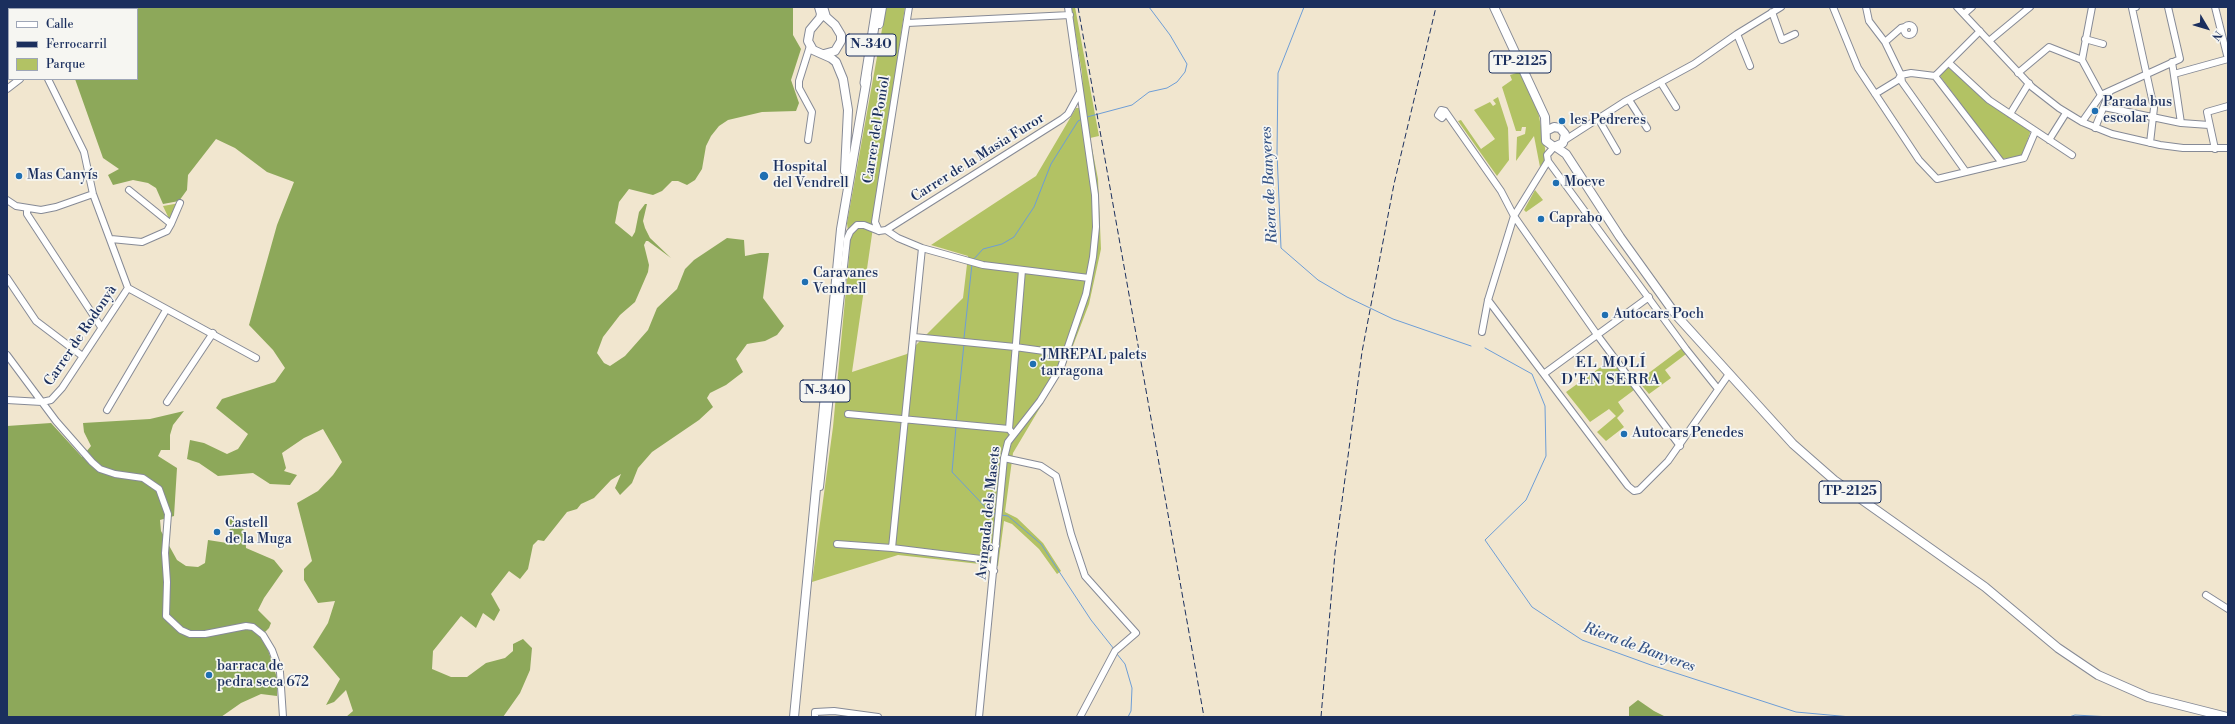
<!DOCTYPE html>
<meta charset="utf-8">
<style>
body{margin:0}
#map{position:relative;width:2235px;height:724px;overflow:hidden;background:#f1e6cf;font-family:"Libre Bodoni",serif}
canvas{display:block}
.frame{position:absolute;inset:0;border:8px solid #1b2f5e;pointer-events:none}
.legend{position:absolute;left:8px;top:8px;width:130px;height:72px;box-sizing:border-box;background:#f6f6f2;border:1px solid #9ea6b7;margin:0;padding:5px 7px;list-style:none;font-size:12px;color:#1b2f5e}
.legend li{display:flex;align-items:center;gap:8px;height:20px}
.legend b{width:20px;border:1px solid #9ea6b7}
.north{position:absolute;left:2187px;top:8px;width:40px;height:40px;-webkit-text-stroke:3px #f6f6f2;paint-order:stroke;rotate:128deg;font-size:11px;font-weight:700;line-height:16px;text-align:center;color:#1b2f5e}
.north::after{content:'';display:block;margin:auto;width:14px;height:18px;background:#1b2f5e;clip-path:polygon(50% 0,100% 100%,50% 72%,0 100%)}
</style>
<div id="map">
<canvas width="2235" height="724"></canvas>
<div class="frame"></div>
<ul class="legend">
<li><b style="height:5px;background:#fff"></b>Calle</li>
<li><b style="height:5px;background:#1b2f5e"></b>Ferrocarril</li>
<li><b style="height:11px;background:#b2c264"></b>Parque</li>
</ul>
<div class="north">N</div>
</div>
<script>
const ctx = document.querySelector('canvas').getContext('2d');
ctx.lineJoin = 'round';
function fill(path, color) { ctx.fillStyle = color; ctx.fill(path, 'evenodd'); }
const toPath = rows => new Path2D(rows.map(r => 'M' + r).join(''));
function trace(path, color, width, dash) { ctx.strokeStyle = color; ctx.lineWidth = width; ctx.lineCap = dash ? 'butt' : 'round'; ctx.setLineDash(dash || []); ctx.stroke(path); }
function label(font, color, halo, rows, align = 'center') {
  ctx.font = font + ' "Libre Bodoni",serif'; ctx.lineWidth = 3.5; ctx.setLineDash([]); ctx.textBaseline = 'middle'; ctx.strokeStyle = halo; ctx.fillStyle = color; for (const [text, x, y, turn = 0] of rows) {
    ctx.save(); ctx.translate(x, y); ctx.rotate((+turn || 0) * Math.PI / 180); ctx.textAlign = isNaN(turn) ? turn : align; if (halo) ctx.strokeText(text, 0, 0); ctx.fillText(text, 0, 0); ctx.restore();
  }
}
fill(toPath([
 [886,7,905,7,852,372,907,354,963,298,968,256,931,245,1036,176,1076,108,1084,108,1082,73,1071,7,1075,7,1099,136,1090,138,1098,179,1101,249,1089,304,1066,364,1013,453,1005,512,1017,518,1043,543,1061,571,1057,574,1039,549,1012,524,1004,521,998,566,898,555,812,582,833,427,850,247,847,223],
 [1947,67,2031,130,2022,156,2002,159,1940,76],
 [1520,72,1538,111,1545,148,1545,160,1540,167,1534,136,1516,161,1517,137,1525,134,1526,127,1522,127,1521,131,1516,131,1502,87,1512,80,1510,75],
 [1498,97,1508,128,1509,160,1497,176,1458,121,1461,120,1481,149,1495,139,1474,110,1490,102,1493,106,1496,104,1493,100],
 [1535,190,1543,200,1526,212,1524,210],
 [180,203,171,223,163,206],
 [1682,348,1686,354,1665,370,1671,378,1649,394,1638,381],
 [1612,359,1634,390,1618,402,1624,411,1617,418,1624,427,1606,441,1597,432,1616,416,1609,409,1590,422,1566,392]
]), '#b2c264');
fill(toPath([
 [88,7,793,7,793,35,801,49,791,80,799,103,796,111,762,112,728,120,719,126,711,136,706,146,702,169,695,180,687,185,678,181,672,181,662,191,653,195,629,189,619,202,615,223,632,237,635,232,639,212,645,204,647,204,643,221,645,228,650,238,671,258,648,241,646,241,644,245,649,265,648,272,635,302,620,315,603,337,597,353,604,363,610,366,625,356,648,330,657,308,677,289,685,269,694,260,727,238,744,240,745,256,760,253,769,253,763,298,784,326,777,335,765,341,747,344,736,359,743,372,726,385,710,393,707,398,713,407,699,420,652,452,638,468,632,483,620,495,615,488,621,474,611,480,594,498,581,504,577,509,567,512,544,541,538,540,533,545,528,569,520,579,509,571,491,594,500,610,494,621,483,613,476,628,461,616,433,651,432,669,451,677,467,677,486,663,505,658,513,651,513,644,523,639,532,648,530,670,520,693,503,717,346,717,353,711,346,690,334,702,326,705,340,679,313,647,328,623,335,601,318,603,304,580,304,569,312,561,297,503,318,491,333,475,342,462,337,453,323,429,304,438,282,453,286,468,284,471,297,475,290,485,270,484,253,473,218,476,199,463,187,459,190,440,204,443,227,454,238,449,248,434,216,408,222,399,275,382,285,368,273,350,249,325,277,225,294,182,267,172,235,148,216,139,188,175,187,190,179,201,163,204,156,188,148,183,133,180,113,185,108,175,119,169,103,158,75,79,137,79,137,9,87,9],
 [184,411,173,425,170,435,170,450,161,450,158,456,177,468,174,516,160,520,161,531,177,560,186,566,198,567,205,563,208,540,227,543,230,537,229,519,239,522,245,532,246,548,274,560,283,571,264,598,258,610,271,623,269,628,263,634,277,678,277,696,261,694,241,703,221,717,7,717,7,426,51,423,82,457,91,446,84,432,83,423,150,419],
 [1638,700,1654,711,1666,717,1629,717,1629,707]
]), '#8da85a');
trace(toPath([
 [1304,7,1278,73,1277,153,1281,248,1318,280,1347,297,1393,319,1471,346],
 [1087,117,1132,105,1149,92,1167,88,1177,82,1185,72,1187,64,1170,35,1149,7],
 [974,259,983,249,1002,244,1014,237,1034,207,1051,164,1078,121,1082,119],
 [964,338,972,264],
 [1485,348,1532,374,1545,406,1546,456,1526,500,1485,540,1532,607,1582,640,1651,665,1796,712,1851,717],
 [956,422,964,344],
 [956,427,952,472,991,513,996,514],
 [1001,515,1008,516,1041,544,1091,620,1114,649],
 [1117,654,1125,664,1132,688,1131,711,1128,717],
 [1883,717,1911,717],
 [2069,717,2075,715,2111,717]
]), '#6d9dd6', 1);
const minor = toPath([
 [1833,7,1858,68,1919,160,1937,179,2024,158,2035,132],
 [1866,7,1869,21,1885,42,1901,75,1902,82,1966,172],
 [1957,7,2032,87,2059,108,2082,122,2112,134,2160,145,2183,148,2228,148],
 [2092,7,2082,60,2101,95],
 [2136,7,2132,8,2154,108,2150,143],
 [2215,7,2228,59],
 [33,9,36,7],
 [44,9,44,7],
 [1772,12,1782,40,1795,34],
 [1964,14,1972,7],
 [907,23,1070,15],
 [7,24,9,23],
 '1904 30a5 5 0 1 1 10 0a5 5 0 1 1-10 0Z',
 [1737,34,1750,66],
 [2085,39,2103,44],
 [1989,41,2030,7],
 [1885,42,1901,28,1905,27],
 [2172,62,2181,123],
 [1949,63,1989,100,2072,155],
 [2018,73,2049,47,2082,60],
 [2174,74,2228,59],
 [1935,76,2002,163],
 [48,79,84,152,93,194,128,288,256,358],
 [1661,83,1676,107],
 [7,89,20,79],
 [1875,94,1898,80,1901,75,1911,73,1935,76,1980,31],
 [1631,103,1647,128],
 [2104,107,2181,123,2209,125],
 [1446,113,1442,118,1438,115,1441,110,1445,111,1501,191,1514,216,1598,336,1680,446],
 [2010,114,2029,83],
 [1599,120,1617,151],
 [2082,122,2101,95,2180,59,2168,7],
 [2095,128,2110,91],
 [808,140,812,112,799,88,799,81,810,46],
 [1565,140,1624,102,1694,64,1737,34,1781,7],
 [2049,140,2066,113],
 [2215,149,2207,112,2228,106],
 [1548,161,1686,349,1718,389],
 [7,200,16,206,41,210,56,207,93,194],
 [27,208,27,214,101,327],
 [171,224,180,203],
 [886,230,898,238,922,248,983,265,1089,278],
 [879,231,886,230,1062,119,1068,114,1079,94],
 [879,231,875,222,909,7],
 [111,239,142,242,167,231,171,224,129,190],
 [7,278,36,321,81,355],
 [1488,300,1628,486,1634,491,1639,490,1668,461,1729,374],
 [1482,332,1488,300,1514,216,1548,161,1547,155,1554,147],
 [914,337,1015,347,1066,354],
 [7,355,56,421,92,462,100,469,115,474,143,478,159,489,168,514,165,553,167,582,166,616,181,630,190,634,205,634,246,626,253,627,263,635,272,650,280,672,283,717],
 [1545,373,1649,297],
 [7,400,42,402,51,400,62,388,128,288],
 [167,402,213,333],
 [107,410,166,310],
 [848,414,1009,429],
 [1013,434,1009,429,1022,270],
 [1004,458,1041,466,1056,476,1071,534,1085,576,1136,633,1115,651,1080,717],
 [820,487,847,239,850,232,857,225,864,225,879,231],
 [837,544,892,548,981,559,994,571],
 [892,548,922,248],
 [981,559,989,554,996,546],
 [2206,595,2228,609],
 [815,717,815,712,834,711,878,717],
 [979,717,1004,458,1008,442,1040,401,1061,367,1086,294,1093,257,1096,227,1095,195,1068,7]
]);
const major = toPath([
 [819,7,821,14,820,18,810,30,808,41,813,50,831,58,836,62,843,79,848,110,845,171],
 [823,7,826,17,835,25,841,35,841,41,835,51,824,54],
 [1494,7,1545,117,1546,141,1554,147,1563,143,1565,134,1560,128,1554,127,1546,131],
 [879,24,882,7],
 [1556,147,1566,154,1620,237,1676,315,1793,444,1834,480,1985,587,2058,648,2098,675,2148,697,2227,717],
 [794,717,841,229,867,78]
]);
const highway = toPath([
 [865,83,877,7]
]);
trace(minor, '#868a96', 8);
trace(major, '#868a96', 10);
trace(highway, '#868a96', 11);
trace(minor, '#fff', 6);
trace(major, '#fff', 8);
trace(highway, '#fff', 9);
trace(toPath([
 [1078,7,1204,717],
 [1321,717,1335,553,1362,352,1394,184,1436,7]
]), '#1b2f5e', 1, [6, 3]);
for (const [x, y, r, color] of [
 [2095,111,4,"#1f6fb2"],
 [1562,121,4,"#1f6fb2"],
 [19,176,4,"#1f6fb2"],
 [764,176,5,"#1f6fb2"],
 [1556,183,4,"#1f6fb2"],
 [1541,219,4,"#1f6fb2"],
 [805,282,4,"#1f6fb2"],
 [1605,315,4,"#1f6fb2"],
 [1033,364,4,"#1f6fb2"],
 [1624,434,4,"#1f6fb2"],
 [217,532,4,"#1f6fb2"],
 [209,675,4,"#1f6fb2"]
]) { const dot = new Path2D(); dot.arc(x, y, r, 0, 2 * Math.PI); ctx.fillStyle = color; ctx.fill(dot); trace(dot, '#f6f6f2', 1.5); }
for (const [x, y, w] of [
 [871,45,50],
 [1520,62,62],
 [825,391,50],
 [1850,492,62]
]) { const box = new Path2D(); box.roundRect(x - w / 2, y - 11, w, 22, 3); ctx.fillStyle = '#f6f6f2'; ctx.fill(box); trace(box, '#1b2f5e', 1); }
label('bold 13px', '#1b2f5e', null, [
 ["N-340",871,45],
 ["TP-2125",1520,62],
 ["N-340",825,391],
 ["TP-2125",1850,492]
]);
label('14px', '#1b2f5e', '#f6f6f2', [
 ["Parada bus",2103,103],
 ["escolar",2103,119],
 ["les Pedreres",1570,121],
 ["Hospital",773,168],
 ["del Vendrell",773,184],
 ["Mas Canyís",27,176],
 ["Moeve",1564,183],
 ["Caprabo",1549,219],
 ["Caravanes",813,274],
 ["Vendrell",813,290],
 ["Autocars Poch",1613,315],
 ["JMREPAL palets",1041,356],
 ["tarragona",1041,372],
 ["Autocars Penedes",1632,434],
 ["Castell",225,524],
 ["de la Muga",225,540],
 ["barraca de",217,667],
 ["pedra seca 672",217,683]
], 'left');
label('14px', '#1b2f5e', '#f6f6f2', [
 ["Carrer del Poniol",877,130,-81],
 ["Carrer de la Masia Furor",978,158,-32],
 ["Carrer de Rodonyà",81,336,-56],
 ["Avinguda dels Masets",989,513,-84]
]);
label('italic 15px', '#385688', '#f6f6f2', [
 ["Riera de Banyeres",1270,185,-93],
 ["Riera de Banyeres",1639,648,20]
]);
ctx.letterSpacing = '1px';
label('15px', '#1b2f5e', '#f6f6f2', [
 ["EL MOLÍ",1611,363],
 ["D'EN SERRA",1611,380]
]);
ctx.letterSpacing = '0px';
</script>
